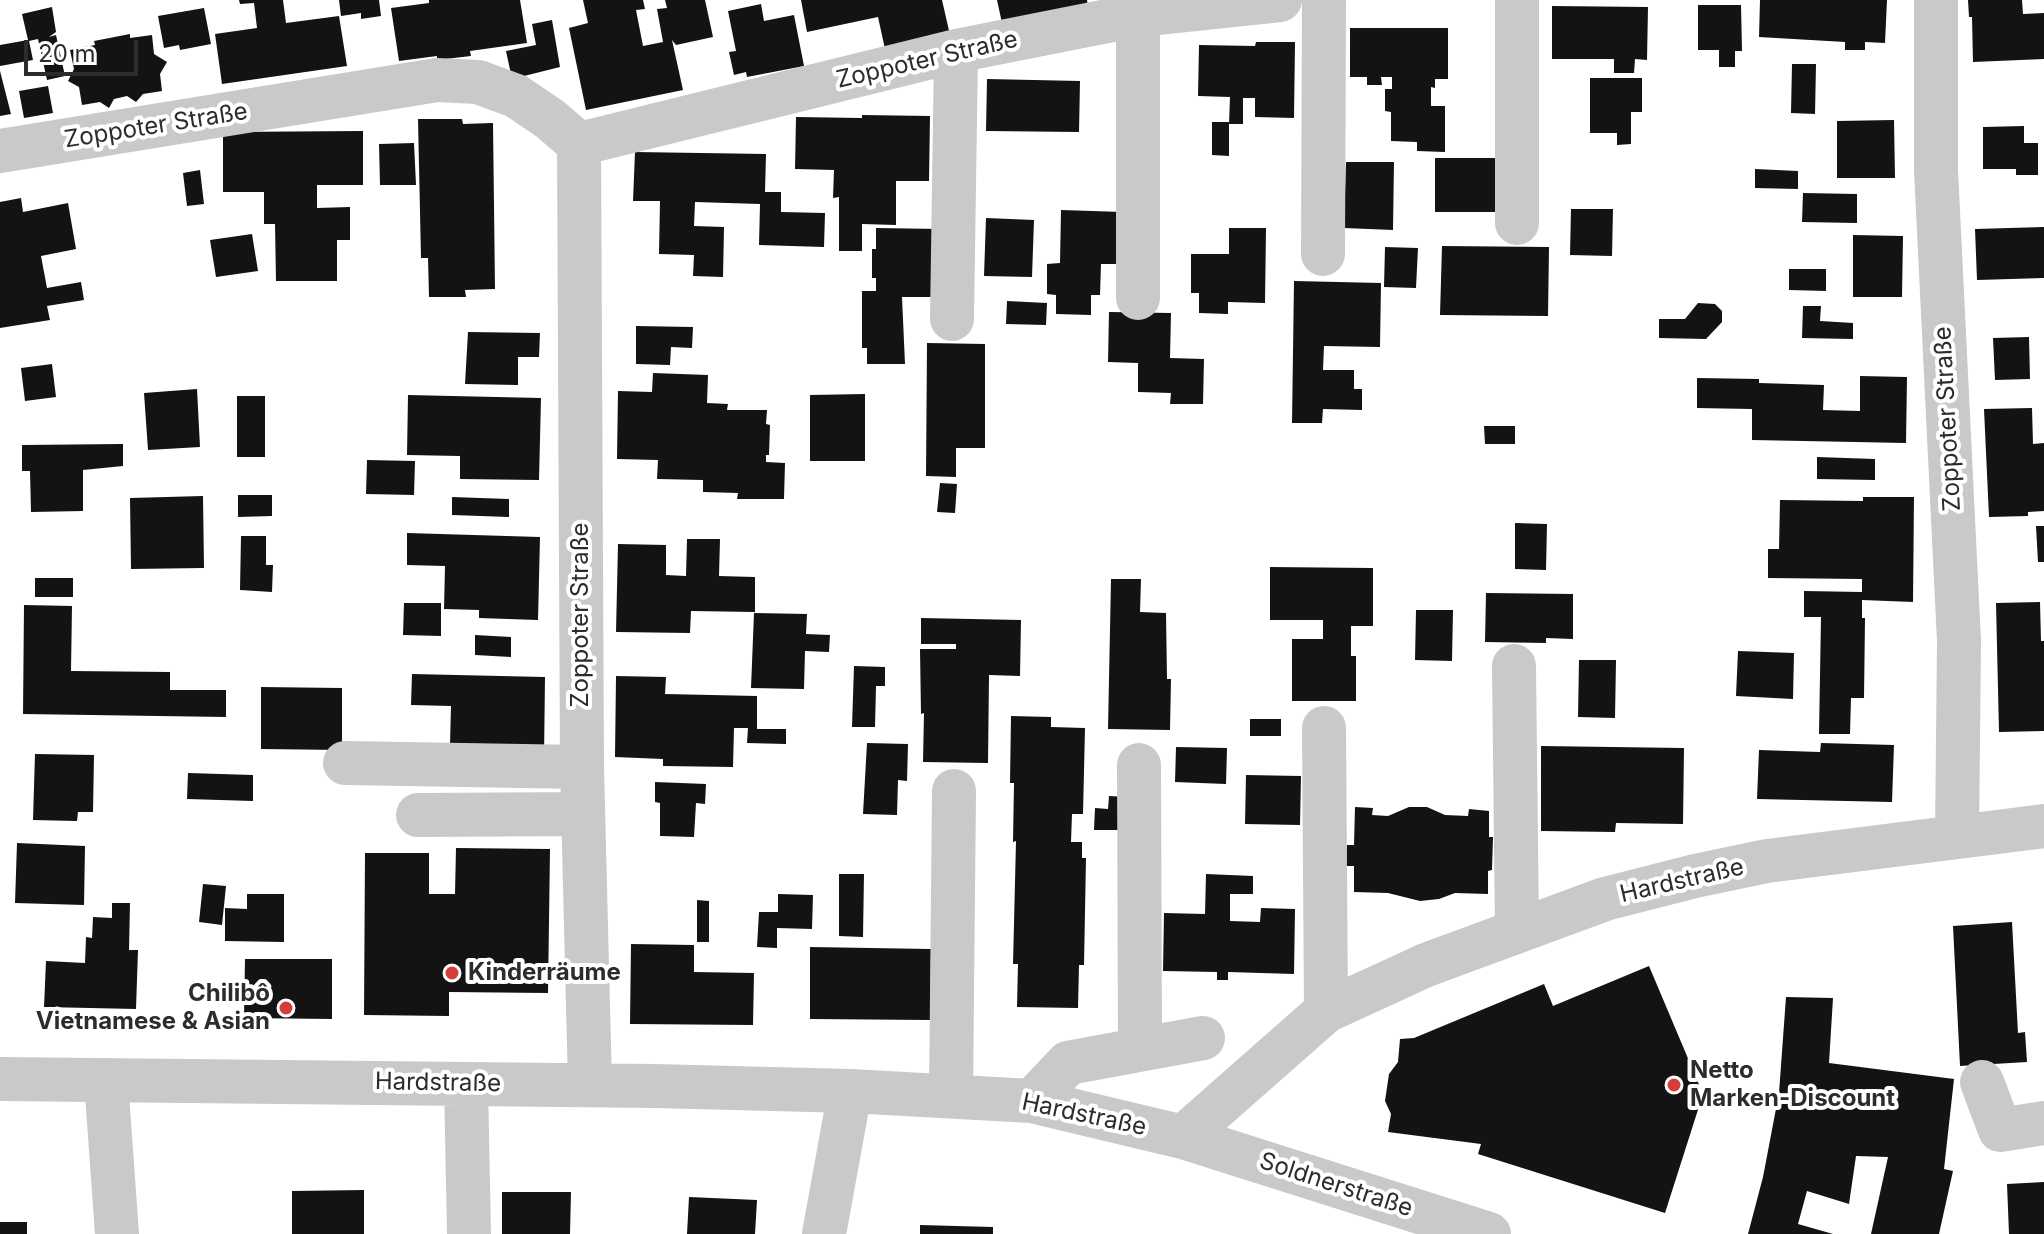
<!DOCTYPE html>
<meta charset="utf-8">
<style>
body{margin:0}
#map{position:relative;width:2044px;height:1234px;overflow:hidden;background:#fff;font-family:Inter,sans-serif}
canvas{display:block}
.scale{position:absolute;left:24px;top:40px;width:114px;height:36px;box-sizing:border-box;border:4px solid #2c2c2c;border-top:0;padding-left:10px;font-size:24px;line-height:28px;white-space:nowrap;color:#2c2c2c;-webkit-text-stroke:6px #fff;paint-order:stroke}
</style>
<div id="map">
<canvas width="2044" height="1234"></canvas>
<div class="scale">20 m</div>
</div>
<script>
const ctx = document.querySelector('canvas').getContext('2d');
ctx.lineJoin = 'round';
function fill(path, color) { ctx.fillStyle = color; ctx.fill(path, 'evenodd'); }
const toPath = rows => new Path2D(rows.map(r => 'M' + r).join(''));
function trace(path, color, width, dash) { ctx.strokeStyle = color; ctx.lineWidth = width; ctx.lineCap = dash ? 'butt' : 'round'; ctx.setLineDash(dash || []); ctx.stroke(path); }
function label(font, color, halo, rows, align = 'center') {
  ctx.font = font + ' Inter,sans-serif'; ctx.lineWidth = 8; ctx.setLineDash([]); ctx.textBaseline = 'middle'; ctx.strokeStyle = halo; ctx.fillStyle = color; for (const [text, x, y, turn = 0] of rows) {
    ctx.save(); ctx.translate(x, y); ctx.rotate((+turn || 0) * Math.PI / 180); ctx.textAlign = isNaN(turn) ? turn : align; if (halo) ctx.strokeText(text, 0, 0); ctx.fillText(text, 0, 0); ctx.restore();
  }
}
fill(toPath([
 [239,0,283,0,286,23,339,16,347,66,222,84,215,34,257,28,254,3,240,4],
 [339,0,379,0,381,16,361,19,361,13,341,16],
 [429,0,520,0,527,43,470,51,471,56,437,60,437,56,399,61,391,8,429,3],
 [583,0,643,0,645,9,636,10,643,46,663,42,657,9,667,8,665,0,705,0,713,37,676,45,672,40,683,90,586,110,569,28,588,23],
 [801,0,942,0,950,35,885,49,878,17,807,32],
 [997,0,1087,0,1088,6,1002,23],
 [1760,0,1887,0,1885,43,1865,42,1865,50,1845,50,1845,42,1759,37],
 [1968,0,2022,0,2023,14,2044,13,2044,59,1973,62,1972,17,1969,17],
 [761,4,764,21,794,15,804,66,747,77,746,72,734,75,729,52,736,51,728,11],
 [1698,5,1741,5,1742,51,1735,51,1735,67,1719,67,1719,50,1698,50],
 [1552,6,1648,7,1647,60,1635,59,1634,73,1614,73,1614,59,1552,59],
 [52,7,56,32,49,37,56,35,65,76,47,80,38,39,29,41,33,60,0,66,0,45,28,40,22,14],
 [204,8,211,44,180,50,179,45,164,48,158,16],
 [552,20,560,67,512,79,506,51,536,45,532,24],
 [1350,28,1448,28,1448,79,1435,79,1435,88,1431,87,1431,106,1445,106,1445,152,1417,151,1417,142,1391,141,1391,112,1385,111,1385,89,1392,89,1392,77,1381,77,1382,85,1367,85,1367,77,1350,77],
 [130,34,130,38,152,35,154,54,167,62,160,74,162,91,143,94,136,102,127,96,114,99,109,108,100,102,82,105,79,87,68,81,74,69,70,50,95,45,94,41],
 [1256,42,1295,42,1294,118,1255,117,1255,98,1243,98,1243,124,1229,124,1230,97,1198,96,1199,45,1255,46],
 [1792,64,1816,64,1815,114,1791,113],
 [0,71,11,114,0,116],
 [1590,78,1642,78,1642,112,1631,112,1631,144,1617,145,1617,133,1590,133],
 [987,79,1080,81,1079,132,986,131],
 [48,86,53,113,24,118,19,91],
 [862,115,930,116,929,181,896,181,896,225,862,224,862,251,839,251,839,197,833,198,834,170,795,169,796,117,862,118],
 [418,119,462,119,463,124,493,123,495,289,465,290,466,297,429,297,428,258,421,258],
 [1894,120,1895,178,1837,178,1837,121],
 [1212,122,1229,122,1229,156,1212,155],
 [2024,126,2024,143,2038,143,2038,175,2016,175,2016,169,1983,169,1983,127],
 [363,131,363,185,317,185,317,208,350,207,350,240,337,240,337,281,276,281,275,224,264,224,264,192,223,192,223,132],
 [414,143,416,185,380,185,379,144],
 [635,152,766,154,765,192,781,192,781,212,825,213,824,247,759,245,760,204,695,202,694,226,724,227,723,277,693,276,694,255,659,254,660,201,633,201],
 [1435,158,1496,158,1497,212,1435,212],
 [1346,162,1394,162,1393,230,1344,228],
 [1755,169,1798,171,1798,189,1755,188],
 [200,170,204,204,187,206,183,173],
 [1803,193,1857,194,1857,223,1802,222],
 [21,198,23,212,68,203,76,249,41,256,47,288,81,282,84,300,47,306,50,320,0,328,0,202],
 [1571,209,1613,209,1612,256,1570,255],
 [1061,210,1123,212,1122,264,1101,264,1100,295,1091,295,1091,315,1056,314,1056,295,1047,294,1047,264,1060,263],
 [986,218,1034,220,1032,277,984,276],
 [2044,227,2044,278,1977,280,1975,229],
 [876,228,941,229,940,297,902,297,905,364,867,364,867,348,862,348,862,291,876,291,876,278,872,278,872,249,876,249],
 [1229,228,1266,228,1265,303,1228,302,1228,314,1199,313,1199,293,1191,293,1191,254,1229,254],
 [252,234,258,271,216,277,210,240],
 [1853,235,1903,236,1902,297,1853,297],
 [1442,246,1549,247,1548,316,1440,315],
 [1385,247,1418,248,1416,288,1384,287],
 [1789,269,1826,269,1826,291,1789,290],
 [1294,281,1381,283,1380,347,1324,346,1323,370,1354,370,1354,389,1362,389,1362,410,1323,409,1322,423,1292,423],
 [1007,301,1047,303,1046,325,1006,324],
 [1698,303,1715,304,1722,311,1722,322,1706,339,1659,338,1659,319,1685,319],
 [1803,306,1821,306,1820,321,1853,323,1853,339,1802,338],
 [1109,312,1171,313,1170,358,1204,359,1203,404,1170,404,1171,393,1138,392,1138,363,1108,362],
 [636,326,693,327,692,348,671,347,670,365,636,364],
 [468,332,540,333,539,357,518,357,518,385,465,384],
 [2029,337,2030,379,1995,380,1993,338],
 [927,343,985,344,985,448,956,448,956,477,926,476],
 [52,364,56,397,25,401,21,368],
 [653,373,708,375,707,403,728,404,727,410,767,410,766,424,770,425,769,455,766,455,766,462,785,463,784,499,737,499,738,493,703,492,703,480,657,479,658,460,617,459,618,391,652,392],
 [1860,376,1907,377,1906,443,1752,440,1752,409,1697,408,1697,378,1759,379,1759,383,1824,385,1823,410,1860,411],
 [197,389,200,447,148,450,144,393],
 [865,394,865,461,810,461,810,395],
 [408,395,541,398,539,480,460,479,460,456,407,455],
 [237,396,265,396,265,457,237,457],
 [2032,408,2033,444,2044,443,2044,511,2028,512,2028,516,1989,517,1984,409],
 [1484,426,1515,426,1515,444,1485,444],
 [123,444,123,466,83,470,83,511,31,512,30,471,22,471,22,445],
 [1817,457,1875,459,1875,480,1817,479],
 [367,460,415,461,414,495,366,494],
 [940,483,957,484,955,513,937,512],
 [238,495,272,495,272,516,238,517],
 [203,496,204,568,131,569,130,498],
 [452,497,509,499,509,517,452,515],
 [1863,497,1914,497,1913,602,1862,600,1862,618,1865,618,1864,698,1851,698,1850,734,1819,734,1821,617,1804,617,1804,591,1862,592,1862,579,1768,578,1768,549,1779,549,1780,500,1863,501],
 [1515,523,1547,524,1546,570,1515,569],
 [2036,526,2044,526,2044,562,2038,562],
 [407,533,540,537,538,620,479,618,479,610,444,609,445,566,407,565],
 [241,536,266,536,266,565,273,565,272,592,240,590],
 [687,539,720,539,719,576,755,577,755,612,691,611,690,633,616,632,618,544,666,545,666,575,686,576],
 [1270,567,1373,568,1373,626,1351,626,1351,656,1356,656,1356,701,1292,701,1292,639,1323,639,1323,620,1270,620],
 [35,578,73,578,73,597,35,597],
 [1111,579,1141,579,1140,612,1166,613,1167,679,1171,679,1170,730,1108,729],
 [1486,593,1573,594,1573,639,1546,638,1546,643,1485,642],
 [2040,602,2041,641,2044,641,2044,731,1999,732,1996,603],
 [404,603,441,603,441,636,403,635],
 [24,605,72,606,71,671,170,672,170,690,226,690,226,717,23,714],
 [1416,610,1453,610,1452,661,1415,660],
 [754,613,807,614,806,634,830,635,829,652,805,651,804,689,751,688],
 [921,618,1021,620,1020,676,989,675,988,763,923,762,924,713,921,714,920,649,956,649,956,644,921,644],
 [475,635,511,637,511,657,475,655],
 [1738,651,1794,653,1793,699,1736,696],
 [1579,660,1616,660,1615,718,1578,717],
 [854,666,885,667,885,686,876,686,875,727,852,727],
 [412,674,545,677,544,760,450,745,451,706,411,705],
 [616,676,666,677,665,694,757,696,757,729,786,729,786,744,747,743,748,728,734,728,733,767,663,766,663,759,615,757],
 [261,687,342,688,342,750,261,749],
 [1011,716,1051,717,1051,727,1085,728,1083,814,1072,814,1071,842,1082,842,1082,858,1086,858,1084,965,1079,965,1078,1008,1017,1007,1018,964,1013,964,1016,841,1013,842,1014,783,1010,783],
 [1250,719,1281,719,1281,736,1250,736],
 [867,743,908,744,907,781,898,780,897,815,863,814],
 [1821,743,1894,745,1892,802,1757,799,1759,750,1820,752],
 [1541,746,1684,748,1683,824,1616,823,1615,832,1541,831],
 [1176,747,1227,748,1226,784,1175,782],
 [35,754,94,755,93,812,78,812,77,821,33,820],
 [188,773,253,775,253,801,187,799],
 [1246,775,1301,776,1300,825,1245,824],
 [655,782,706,784,705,804,696,803,694,837,660,836,660,803,655,802],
 [1109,796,1129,797,1128,830,1094,830,1095,808,1108,809],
 [1355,807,1373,808,1372,815,1388,816,1409,807,1427,807,1445,815,1468,816,1469,809,1489,811,1489,837,1493,837,1492,870,1488,871,1488,894,1455,893,1439,899,1420,901,1388,893,1354,892,1354,866,1346,866,1347,845,1354,845],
 [17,843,85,846,84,905,15,903],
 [456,848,550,849,548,993,449,992,449,1016,364,1015,365,853,429,853,429,894,455,894],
 [839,874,864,874,863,937,839,936],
 [1206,874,1253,876,1253,894,1230,894,1230,921,1260,922,1261,908,1295,909,1294,974,1228,972,1228,980,1217,980,1217,972,1163,971,1164,913,1205,914],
 [203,884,226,886,222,925,199,922],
 [247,894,284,894,284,942,225,941,225,908,247,909],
 [778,894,813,895,812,929,777,928,777,948,757,947,759,912,778,912],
 [697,900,709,901,709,942,697,942],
 [112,903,130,903,129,950,138,950,136,1009,44,1007,46,961,85,963,86,937,92,938,93,917,112,918],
 [2012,922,2018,1033,2025,1032,2027,1062,1960,1066,1953,926],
 [631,944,694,945,694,972,754,973,753,1025,630,1024],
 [810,947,931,949,930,1020,810,1019],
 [245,959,332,959,332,1019,244,1018],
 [1649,966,1703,1094,1665,1213,1478,1154,1481,1144,1388,1132,1391,1114,1385,1101,1389,1074,1398,1062,1400,1039,1414,1038,1544,984,1553,1006],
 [1786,997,1833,998,1829,1063,1954,1079,1944,1169,1953,1171,1939,1234,1871,1234,1888,1157,1856,1156,1849,1204,1807,1191,1798,1224,1833,1234,1748,1234,1763,1177,1779,1093],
 [2044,1182,2044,1234,2009,1234,2007,1184],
 [364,1190,364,1234,292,1234,292,1191],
 [502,1192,571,1192,570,1234,502,1234],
 [689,1197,757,1200,755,1234,687,1234],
 [0,1222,27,1222,27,1234,0,1234],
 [920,1225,993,1227,993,1234,920,1234]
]), '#131313');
trace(toPath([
 [1517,0,1517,223],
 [1936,0,1936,170,1959,641,1957,837],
 [1138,15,1138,298],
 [579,144,582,767,590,1085],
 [0,151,437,80,478,82,516,96,550,119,579,144,956,51,1138,15,1280,0],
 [1323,254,1324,0],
 [952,319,956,51],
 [1514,666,1517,931],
 [1324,728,1326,1011],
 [345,763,582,767],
 [1139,765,1140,1048],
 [418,815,583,814],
 [0,1079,655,1086,850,1091,1032,1101,1183,1137,1489,1234],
 [106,1080,117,1234],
 [1982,1082,2000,1130,2044,1123],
 [466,1084,469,1234],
 [951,1096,954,791],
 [1032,1101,1068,1063,1203,1038],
 [1183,1137,1326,1011,1426,965,1605,899,1695,876,1767,861,2044,826],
 [824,1234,850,1091]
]), '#c9c9c9', 44);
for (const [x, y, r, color] of [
 [452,973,8,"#d53c3c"],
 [286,1008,8,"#d53c3c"],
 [1674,1085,8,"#d53c3c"]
]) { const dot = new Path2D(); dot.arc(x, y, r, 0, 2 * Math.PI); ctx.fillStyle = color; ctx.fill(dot); trace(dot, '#fff', 3); }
label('24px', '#2c2c2c', '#fff', [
 ["Zoppoter Straße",927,60,-13],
 ["Zoppoter Straße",156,126,-9],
 ["Zoppoter Straße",1948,419,-93],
 ["Zoppoter Straße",581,615,-90],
 ["Hardstraße",1682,881,-13],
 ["Hardstraße",438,1083,1],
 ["Hardstraße",1084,1115,12],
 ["Soldnerstraße",1336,1185,18]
]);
label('bold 24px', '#2c2c2c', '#fff', [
 ["Kinderräume",468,973],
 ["Chilibô",270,994,"right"],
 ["Vietnamese & Asian",270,1022,"right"],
 ["Netto",1690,1071],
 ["Marken-Discount",1690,1099]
], 'left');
</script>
